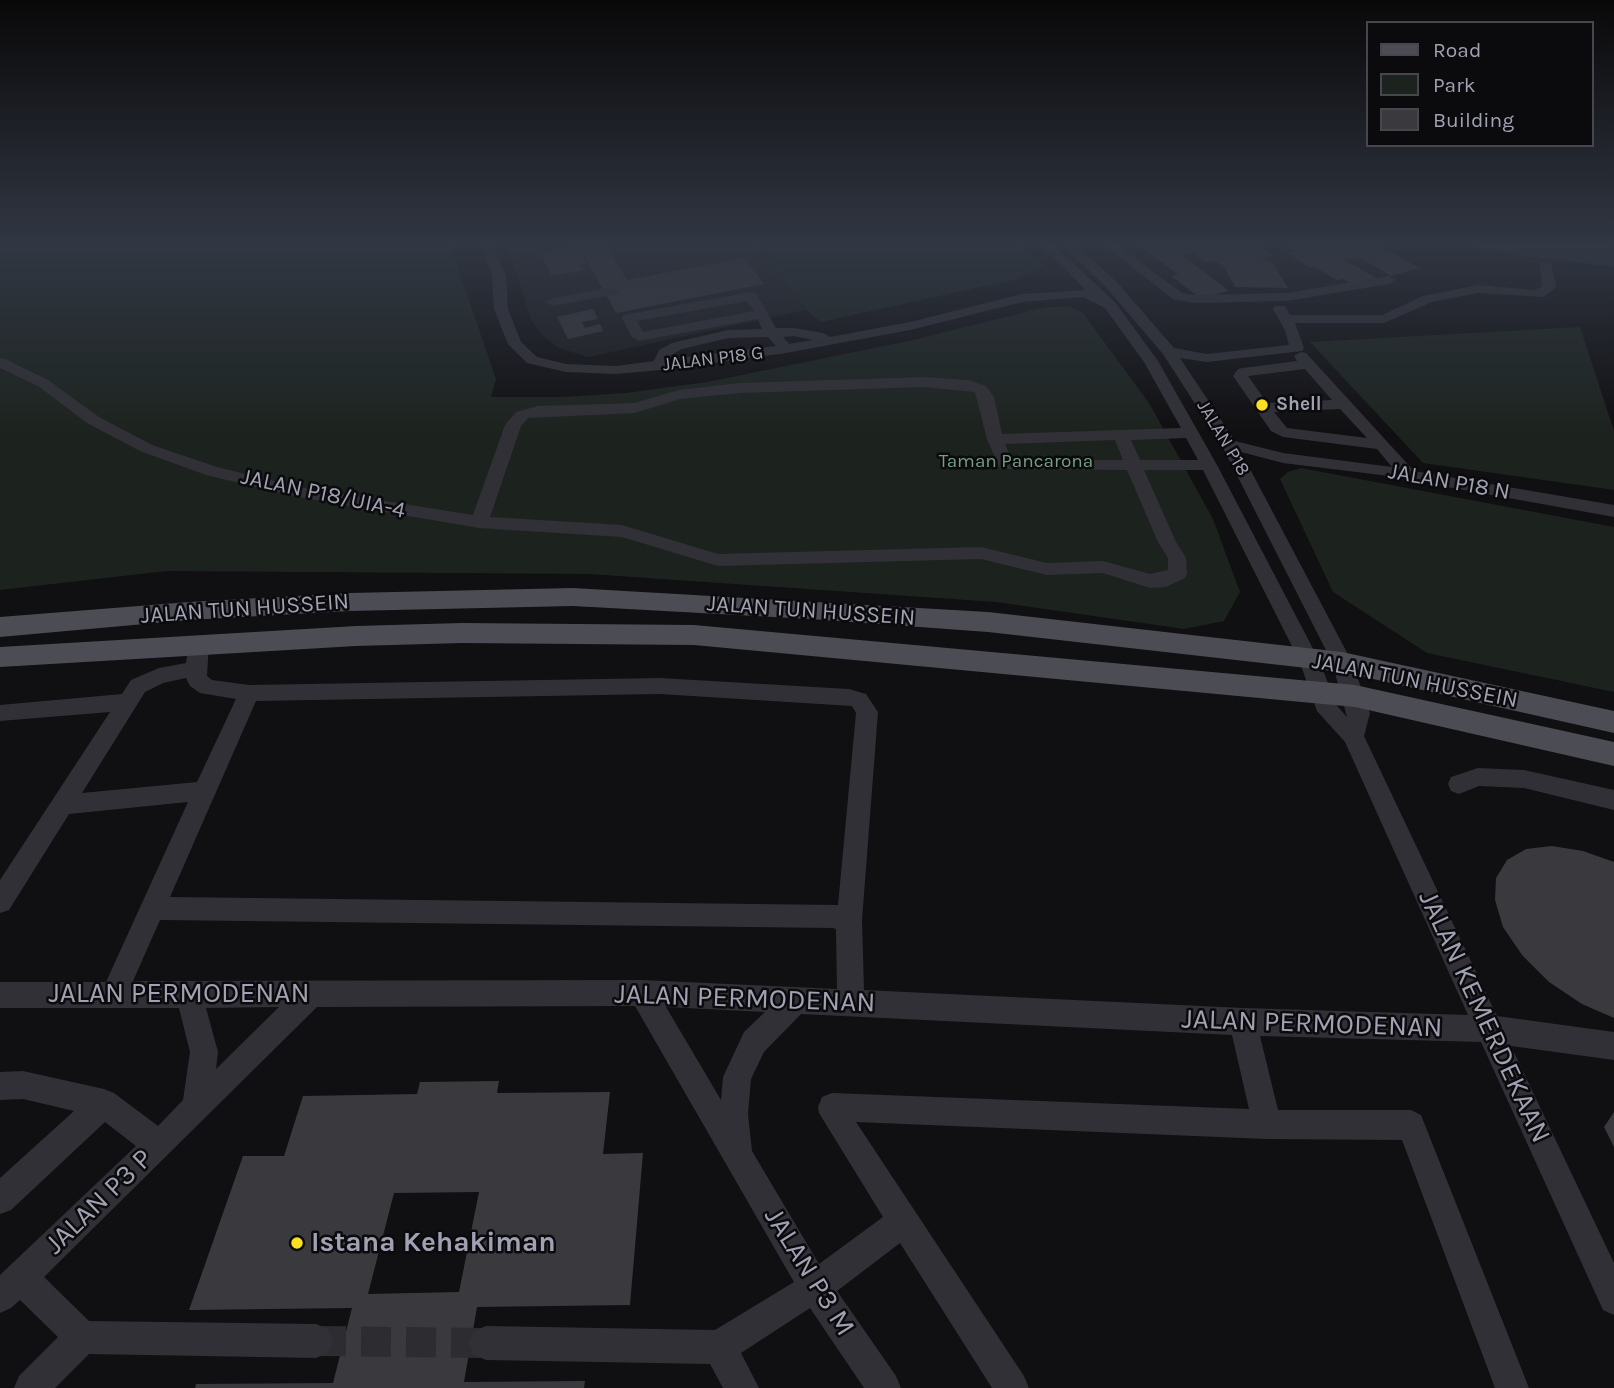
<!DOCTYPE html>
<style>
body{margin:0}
#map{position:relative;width:1614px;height:1388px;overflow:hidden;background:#100f11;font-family:Karla,sans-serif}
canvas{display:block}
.legend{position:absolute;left:1366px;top:21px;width:228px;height:126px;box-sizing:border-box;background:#0b0a0c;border:2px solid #47464e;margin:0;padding:9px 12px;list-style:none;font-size:21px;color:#a0a1b2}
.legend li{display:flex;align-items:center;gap:14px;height:35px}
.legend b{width:35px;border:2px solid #47464e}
</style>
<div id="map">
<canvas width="1614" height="1388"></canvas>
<ul class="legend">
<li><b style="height:9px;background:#4c4c55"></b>Road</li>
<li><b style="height:19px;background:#1c231e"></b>Park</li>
<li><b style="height:19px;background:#3a393e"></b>Building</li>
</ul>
</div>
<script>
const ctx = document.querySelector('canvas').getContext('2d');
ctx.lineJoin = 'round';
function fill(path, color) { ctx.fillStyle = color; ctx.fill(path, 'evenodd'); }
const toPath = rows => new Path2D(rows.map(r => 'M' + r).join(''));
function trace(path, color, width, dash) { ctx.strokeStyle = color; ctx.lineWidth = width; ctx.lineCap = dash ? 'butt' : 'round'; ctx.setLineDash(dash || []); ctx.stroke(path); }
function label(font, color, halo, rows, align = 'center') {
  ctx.font = font + ' Karla,sans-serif'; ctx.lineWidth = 5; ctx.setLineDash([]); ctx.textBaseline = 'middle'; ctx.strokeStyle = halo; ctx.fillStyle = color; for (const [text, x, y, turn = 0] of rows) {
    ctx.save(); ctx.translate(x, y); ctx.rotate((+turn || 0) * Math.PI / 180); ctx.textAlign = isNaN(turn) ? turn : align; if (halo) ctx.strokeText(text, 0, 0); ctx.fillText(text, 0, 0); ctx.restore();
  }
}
fill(toPath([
 [507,242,755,242,806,310,588,357,559,348,543,336,531,320]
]), '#1c1b1e');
fill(toPath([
 [0,242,449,242,496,379,491,397,563,397,626,393,707,382,909,341,1042,308,1068,306,1082,312,1149,403,1213,519,1240,592,1224,621,1184,629,996,602,589,574,167,571,0,590],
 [755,242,1015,242,1045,265,1017,279,821,322,806,310],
 [1580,327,1614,431,1614,490,1423,463,1310,342],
 [1301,468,1614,527,1614,692,1427,653,1333,592,1280,479,1288,472]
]), '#1c231e');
fill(toPath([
 [1447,242,1614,242,1614,267,1517,255]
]), '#262b34');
fill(toPath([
 [577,242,605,242,627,280,744,258,764,284,616,313],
 [1134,242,1254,242,1275,256,1260,259,1272,262,1288,288,1235,287,1223,265,1213,261,1205,262,1193,253,1182,255,1229,291,1200,298,1171,276,1178,274],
 [1280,242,1372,242,1420,268,1391,276,1359,257,1345,260,1378,279,1353,285,1343,279,1337,280,1315,267,1311,268,1286,253,1295,251],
 [579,247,587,264,578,265,584,270,551,276,541,253],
 [593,309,598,319,582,322,585,328,600,324,603,331,568,339,557,317],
 [1552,846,1583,851,1614,862,1614,1018,1582,1004,1549,982,1522,955,1503,927,1495,900,1496,878,1507,860,1526,849],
 [499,1081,497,1093,610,1092,603,1154,643,1153,630,1305,477,1307,464,1382,585,1381,584,1388,195,1388,196,1384,333,1383,352,1308,189,1310,243,1156,284,1156,303,1096,417,1094,420,1082],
 [479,1192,459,1292,368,1294,394,1193],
 [1614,1112,1614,1147,1604,1127]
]), '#3a393e');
trace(toPath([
 [316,1341,486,1343]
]), '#2d2c31', 30, [30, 15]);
fill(toPath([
 [480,242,492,242,506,276,508,309,521,342,537,357,566,364,616,366,654,361,659,350,672,343,728,330,762,329,758,319,639,341,632,337,622,318,624,315,751,292,756,293,776,328,794,328,823,333,830,337,910,322,1022,294,1086,290,1037,242,1050,242,1115,302,1158,361,1217,465,1319,660,1337,706,1347,717,1332,662,1221,444,1163,354,1105,286,1059,242,1072,242,1115,280,1174,348,1207,354,1289,345,1285,330,1273,309,1275,306,1285,306,1290,315,1382,315,1423,296,1478,285,1535,290,1542,286,1540,266,1541,263,1551,263,1556,287,1543,297,1478,293,1432,302,1384,323,1295,323,1304,348,1302,351,1207,362,1180,358,1235,441,1283,453,1392,467,1377,449,1283,437,1271,431,1233,376,1238,369,1243,368,1297,361,1294,356,1301,352,1306,353,1414,471,1614,505,1614,517,1381,475,1283,463,1241,452,1352,662,1370,713,1364,736,1497,1016,1614,1032,1614,1060,1511,1046,1614,1263,1614,1315,1603,1310,1481,1042,1260,1036,1278,1110,1411,1110,1421,1115,1529,1388,1495,1388,1402,1140,1267,1139,856,1122,1024,1376,1029,1388,992,1388,900,1243,837,1291,896,1376,901,1388,864,1388,810,1308,741,1353,759,1388,723,1388,710,1364,486,1360,474,1355,469,1343,474,1331,486,1326,715,1330,794,1282,635,1006,317,1007,44,1277,89,1321,316,1324,328,1329,333,1341,328,1353,316,1358,89,1354,55,1388,14,1388,19,1376,58,1337,20,1300,11,1308,0,1313,0,1275,136,1146,105,1122,11,1210,0,1214,0,1178,74,1111,23,1099,0,1100,0,1072,23,1071,104,1089,114,1093,158,1126,183,1100,190,1052,179,1008,0,1008,0,982,106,982,188,802,69,814,9,910,0,913,0,880,110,712,0,721,0,705,122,694,131,680,159,668,186,663,189,644,192,639,199,637,206,639,209,644,207,676,212,680,249,685,660,678,849,689,866,694,878,712,862,920,864,990,1243,1008,1468,1015,1345,742,1317,711,1299,660,1203,470,1144,470,1176,542,1186,558,1187,573,1185,578,1166,587,1150,588,1103,573,1047,575,981,559,718,566,622,537,479,528,298,497,206,475,140,451,87,423,38,386,0,368,0,358,5,359,48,380,99,417,152,445,217,467,298,487,473,515,505,425,516,412,538,406,634,403,679,390,740,383,924,377,968,380,986,386,994,397,1002,434,1181,428,1144,362,1105,308,1083,297,1022,302,910,330,786,353,660,370,616,374,566,372,527,363,508,344,494,309,492,276,480,242],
 [747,301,754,311,643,332,637,321,747,301],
 [794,336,813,340,789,344,783,337,794,336],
 [768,337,776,346,670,359,671,355,682,349,728,338,768,337],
 [1305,369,1332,400,1267,403,1248,376,1305,369],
 [924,387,975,392,987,439,1000,469,1127,470,1158,542,1168,558,1168,570,1150,574,1103,561,1047,563,981,547,718,554,622,525,490,517,521,426,528,418,635,413,680,399,740,393,924,387],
 [1340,409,1367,438,1287,428,1274,412,1340,409],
 [1186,438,1198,460,1140,460,1131,440,1186,438],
 [1115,440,1123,460,1012,460,1005,444,1115,440],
 [186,678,190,686,200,693,236,699,197,782,82,793,145,692,163,683,186,678],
 [660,694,852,706,856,713,838,905,170,897,256,701,660,694],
 [160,920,833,928,836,929,837,989,642,980,133,981,160,920],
 [279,1007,216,1069,218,1052,206,1008,279,1007],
 [666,1007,765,1012,744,1032,723,1077,721,1100,666,1007],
 [801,1014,1232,1035,1249,1109,832,1093,822,1097,818,1107,819,1113,883,1217,819,1264,752,1151,748,1114,751,1079,764,1052,801,1014],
 [1100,242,1113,242,1182,293,1195,295,1287,293,1389,276,1396,280,1389,284,1287,301,1195,303,1173,299,1100,242],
 [613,287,620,291,618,294,553,306,546,302,553,298,613,287],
 [1478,768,1524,770,1614,790,1614,810,1524,788,1479,786,1459,794,1451,791,1448,784,1451,777,1478,768]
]), '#313036');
fill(toPath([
 [573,588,988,612,1342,652,1614,711,1614,733,1342,672,988,632,810,619,573,606,350,611,189,620,0,637,0,617,189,602,350,593,573,588],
 [462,623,694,625,1355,685,1614,742,1614,766,1355,707,694,645,462,643,356,646,0,667,0,647,356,626,462,623]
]), '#4c4c55');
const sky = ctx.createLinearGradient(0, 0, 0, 436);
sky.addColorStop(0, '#090809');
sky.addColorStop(0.56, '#313743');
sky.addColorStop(1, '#31374300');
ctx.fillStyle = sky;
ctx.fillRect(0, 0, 1614, 436);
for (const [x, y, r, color] of [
 [1262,405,7,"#f8df20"],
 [297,1243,7,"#f8df20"]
]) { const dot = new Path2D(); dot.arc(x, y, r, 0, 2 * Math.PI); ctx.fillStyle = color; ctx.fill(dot); trace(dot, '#0b0a0c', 2.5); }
label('19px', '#a0a1b2', '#0b0a0c', [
 ["JALAN P18 G",713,359,-7],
 ["JALAN P18",1223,438,59]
]);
label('bold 19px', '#a0a1b2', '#0b0a0c', [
 ["Shell",1276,405]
], 'left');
label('19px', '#769e81', '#0b0a0c', [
 ["Taman Pancarona",1016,462]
]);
label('23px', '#a0a1b2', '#0b0a0c', [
 ["JALAN P18 N",1449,482,10],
 ["JALAN P18/UIA-4",323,494,12],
 ["JALAN TUN HUSSEIN",245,609,-4],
 ["JALAN TUN HUSSEIN",811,611,4],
 ["JALAN TUN HUSSEIN",1415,681,11]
]);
label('28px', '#a0a1b2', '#0b0a0c', [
 ["JALAN PERMODENAN",179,994],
 ["JALAN PERMODENAN",745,999,2],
 ["JALAN KEMERDEKAAN",1484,1017,65],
 ["JALAN PERMODENAN",1312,1024,2],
 ["JALAN P3 P",99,1202,-44],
 ["JALAN P3 M",809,1272,58]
]);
label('bold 28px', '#a0a1b2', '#0b0a0c', [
 ["Istana Kehakiman",311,1243]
], 'left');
</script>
